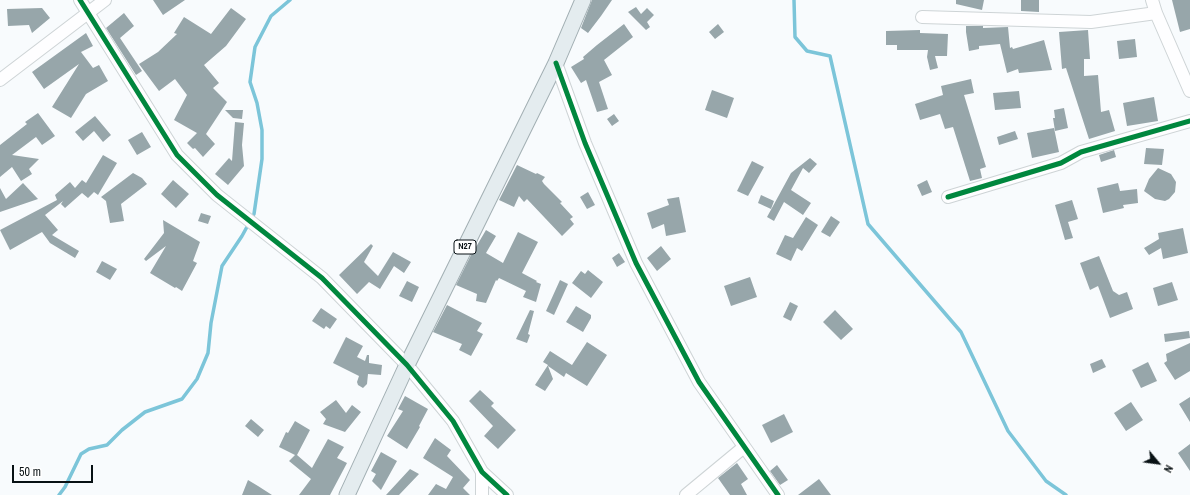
<!DOCTYPE html>
<style>
body{margin:0}
#map{position:relative;width:1190px;height:495px;overflow:hidden;background:#f8fbfd;font-family:"Archivo Narrow",sans-serif}
canvas{display:block}
.north{position:absolute;left:1138px;top:443px;width:40px;height:40px;-webkit-text-stroke:3px #fff;paint-order:stroke;rotate:119deg;font-size:11px;font-weight:700;line-height:16px;text-align:center;color:#081114}
.north::after{content:'';display:block;margin:auto;width:14px;height:18px;background:#081114;clip-path:polygon(50% 0,100% 100%,50% 72%,0 100%)}
.scale{position:absolute;left:12px;top:465px;width:81px;height:18px;box-sizing:border-box;border:2px solid #081114;border-top:0;padding-left:5px;font-size:12px;line-height:14px;white-space:nowrap;color:#081114;-webkit-text-stroke:3px #fff;paint-order:stroke}
</style>
<div id="map">
<canvas width="1190" height="495"></canvas>
<div class="north">N</div>
<div class="scale">50 m</div>
</div>
<script>
const ctx = document.querySelector('canvas').getContext('2d');
ctx.lineJoin = 'round';
const toPath = rows => new Path2D(rows.map(r => 'M' + r).join(''));
function trace(path, color, width, dash) { ctx.strokeStyle = color; ctx.lineWidth = width; ctx.lineCap = dash ? 'butt' : 'round'; ctx.setLineDash(dash || []); ctx.stroke(path); }
function fill(path, color) { ctx.fillStyle = color; ctx.fill(path, 'evenodd'); }
function label(font, color, halo, rows, align = 'center') {
  ctx.font = font + ' "Archivo Narrow",sans-serif'; ctx.lineWidth = 3.5; ctx.setLineDash([]); ctx.textBaseline = 'middle'; ctx.strokeStyle = halo; ctx.fillStyle = color; for (const [text, x, y, turn = 0] of rows) {
    ctx.save(); ctx.translate(x, y); ctx.rotate((+turn || 0) * Math.PI / 180); ctx.textAlign = isNaN(turn) ? turn : align; if (halo) ctx.strokeText(text, 0, 0); ctx.fillText(text, 0, 0); ctx.restore();
  }
}
trace(toPath([
 [794,0,795,37,807,51,830,56,868,224,961,332,1008,431,1046,481,1066,495],
 [59,495,65,487,81,454,89,449,107,445,122,430,145,412,182,399,197,379,208,353,211,323,222,266,242,236,254,214,262,159,262,130,257,103,250,82,255,47,271,16,290,0]
]), '#7cc5d9', 3.5);
fill(toPath([
 [153,0,185,0,163,15],
 [592,0,612,0,601,16,588,33,581,28],
 [956,0,984,0,982,10,956,4],
 [1021,0,1039,0,1039,12,1021,11],
 [1172,0,1190,0,1190,29,1180,32],
 [636,7,641,14,647,8,654,15,647,22,650,27,646,30,628,12],
 [42,8,50,18,32,33,29,25,8,26,7,9],
 [231,8,246,19,226,46,204,65,219,83,213,88,227,102,206,134,215,144,203,157,195,148,193,149,187,143,197,133,174,120,187,95,175,79,159,91,139,64,158,52,177,34,174,33,184,17,211,34],
 [124,13,134,26,120,38,142,71,136,75,106,28],
 [624,24,633,37,604,60,612,75,599,82,608,109,597,112,586,80,581,83,571,67,584,59,583,57,597,45],
 [718,24,724,32,715,39,709,32],
 [966,26,983,26,983,28,1008,27,1010,48,1012,47,1013,49,1044,40,1052,70,1019,73,1018,69,1007,73,1000,44,979,46,979,49,969,51,966,32],
 [920,30,920,33,948,34,947,56,935,56,938,68,930,70,927,57,928,50,897,50,897,45,886,45,886,31],
 [1088,30,1090,59,1084,59,1084,76,1098,75,1101,112,1109,110,1115,131,1089,139,1066,68,1062,69,1059,32],
 [86,33,93,46,81,52,93,68,99,65,108,81,86,94,71,118,52,107,79,64,44,89,32,72],
 [1135,39,1137,57,1119,59,1117,41],
 [971,79,974,93,964,95,986,167,980,169,982,178,970,181,953,127,945,129,940,114,920,120,915,104,943,95,941,86],
 [712,90,734,98,727,118,705,110],
 [1019,91,1021,108,995,110,993,93],
 [1154,97,1158,121,1127,126,1123,103],
 [1064,108,1068,128,1055,131,1053,118,1055,118,1054,110],
 [225,110,243,110,242,119,233,118],
 [38,113,55,136,42,145,36,137,12,155,39,159,29,169,32,174,21,181,12,167,0,177,0,145,27,124,25,122],
 [614,114,619,121,612,126,607,119],
 [95,116,111,135,103,142,94,131,83,141,75,132],
 [235,122,244,123,242,145,244,166,228,185,215,174,229,158,232,161],
 [1054,128,1059,152,1032,158,1027,133],
 [1015,131,1018,139,999,145,997,137],
 [142,132,151,147,137,155,128,140],
 [1146,148,1164,149,1162,165,1144,164],
 [1114,150,1116,157,1101,162,1099,155],
 [103,155,117,163,98,195,94,192,88,198,82,193,65,208,61,204,63,201,45,215,58,230,52,235,79,251,75,258,50,243,42,232,10,250,0,230,57,200,55,195,70,182,75,188,82,180,86,183],
 [810,158,817,164,809,173,803,168,791,190,811,203,803,215,784,202,774,221,767,217,791,173],
 [752,161,764,167,748,196,737,191],
 [517,165,536,174,537,173,545,177,542,181,544,184,562,202,560,203,573,217,570,219,574,224,562,236,527,199,524,202,519,196,514,207,499,200],
 [1158,168,1171,174,1176,182,1175,192,1169,199,1165,201,1155,199,1144,191,1149,179],
 [133,173,142,178,147,184,121,204,124,221,110,223,106,201,101,197],
 [173,180,189,194,176,208,161,194],
 [927,180,932,192,922,196,917,185],
 [23,183,38,199,0,212,0,188,6,199],
 [1118,183,1120,191,1137,189,1138,203,1123,205,1124,208,1103,213,1097,188],
 [588,192,595,205,587,209,580,197],
 [761,195,774,201,771,209,758,203],
 [679,197,686,232,666,236,664,224,652,229,647,213,669,205,667,199],
 [1072,200,1078,219,1068,222,1073,238,1065,240,1055,205],
 [201,213,211,216,208,224,198,221],
 [831,216,840,222,830,237,821,232],
 [806,217,818,225,802,251,797,248,791,261,776,254,785,235,793,238],
 [163,220,200,242,193,261,197,263,182,291,176,287,175,288,150,273,166,246,146,261,144,259,164,233],
 [1183,228,1188,253,1163,259,1161,248,1149,255,1144,248,1159,239,1158,233],
 [486,230,496,236,486,253,503,263,518,232,538,242,522,273,537,281,536,282,541,284,536,302,523,297,526,291,499,278,497,281,496,280,486,303,476,301,477,294,456,285,475,247,476,247],
 [371,244,373,246,364,262,378,276,393,252,411,262,404,273,394,266,380,289,369,282,357,294,339,275],
 [661,246,671,259,657,271,647,258],
 [619,253,625,262,617,267,612,258],
 [1099,256,1113,291,1119,295,1127,292,1133,309,1110,318,1098,286,1090,290,1080,263],
 [102,261,117,269,110,280,96,272],
 [588,270,603,282,591,298,572,283,581,271,585,274],
 [750,277,757,297,731,306,724,286],
 [560,280,568,284,554,315,546,311],
 [407,281,419,287,412,302,399,296],
 [1172,282,1178,300,1158,306,1153,288],
 [790,302,798,306,791,321,783,317],
 [447,305,482,323,477,331,483,334,471,356,459,350,462,344,433,332],
 [576,306,591,315,591,318,583,332,566,322],
 [321,308,337,319,330,329,326,326,324,329,312,321],
 [530,310,534,311,528,334,530,335,527,343,516,339],
 [835,310,853,329,841,340,823,322],
 [1189,331,1190,338,1165,342,1164,334],
 [346,337,363,346,357,357,365,361,367,355,369,355,369,363,382,365,381,375,368,374,367,384,363,388,358,385,357,382,359,376,333,363],
 [587,342,607,355,587,386,566,373,564,377,548,366,553,379,545,391,535,385,548,365,543,362,550,351,572,365],
 [1190,343,1190,371,1175,380,1164,363,1167,361,1166,354],
 [1102,359,1106,367,1093,373,1090,364],
 [1148,362,1157,381,1141,388,1132,370],
 [480,390,494,403,491,406,516,430,498,449,484,436,493,426,469,401],
 [405,396,428,409,419,426,420,427,407,449,387,436,403,411,398,409],
 [1190,397,1190,422,1179,404],
 [336,400,346,413,352,405,361,412,345,432,323,424,326,419,320,412],
 [1131,402,1143,420,1126,431,1114,413],
 [784,414,793,432,771,443,762,425],
 [251,419,264,430,258,437,245,426],
 [295,421,310,430,297,455,312,468,328,439,344,447,337,458,347,463,330,495,299,495,311,479,289,461,295,455,279,447,286,432,288,433],
 [435,438,451,450,447,456,470,480,463,488,470,495,428,495,436,484,446,489,453,477,423,458],
 [1190,444,1190,471,1178,453],
 [381,452,397,461,381,490,372,481,376,474,371,471],
 [737,463,748,479,741,484,747,495,730,495,718,478],
 [777,465,788,480,780,485,770,471],
 [410,469,419,474,399,495,386,495],
 [819,479,831,495,798,495],
 [248,480,258,486,272,495,242,495]
]), '#97a6aa');
const minor = toPath([
 [80,0,177,155,217,195,322,278,407,365,453,421,482,472,507,495],
 [1152,0,1156,13,1190,91],
 [922,17,1091,22,1156,13],
 [556,63,585,143,636,263,699,382,778,495],
 [0,80,105,0],
 [948,197,1061,163,1081,152,1190,121],
 [482,472,482,495],
 [686,495,744,447]
]);
const major = toPath([
 [347,495,407,365,556,63,583,0]
]);
trace(minor, '#ced4d6', 14);
trace(major, '#a2afb3', 17);
trace(minor, '#fefeff', 12);
trace(major, '#e4ecef', 15);
trace(toPath([
 [80,0,177,155,217,195,322,278,407,365,453,421,482,472,507,495],
 [556,63,585,143,636,263,699,382,778,495],
 [948,197,1061,163,1081,152,1190,121]
]), '#00873e', 5);
for (const [x, y, w] of [
 [465,247,22]
]) { const box = new Path2D(); box.roundRect(x - w / 2, y - 7, w, 14, 3); ctx.fillStyle = '#fff'; ctx.fill(box); trace(box, '#081114', 1); }
label('bold 9px', '#081114', null, [
 ["N27",465,247]
]);
</script>
